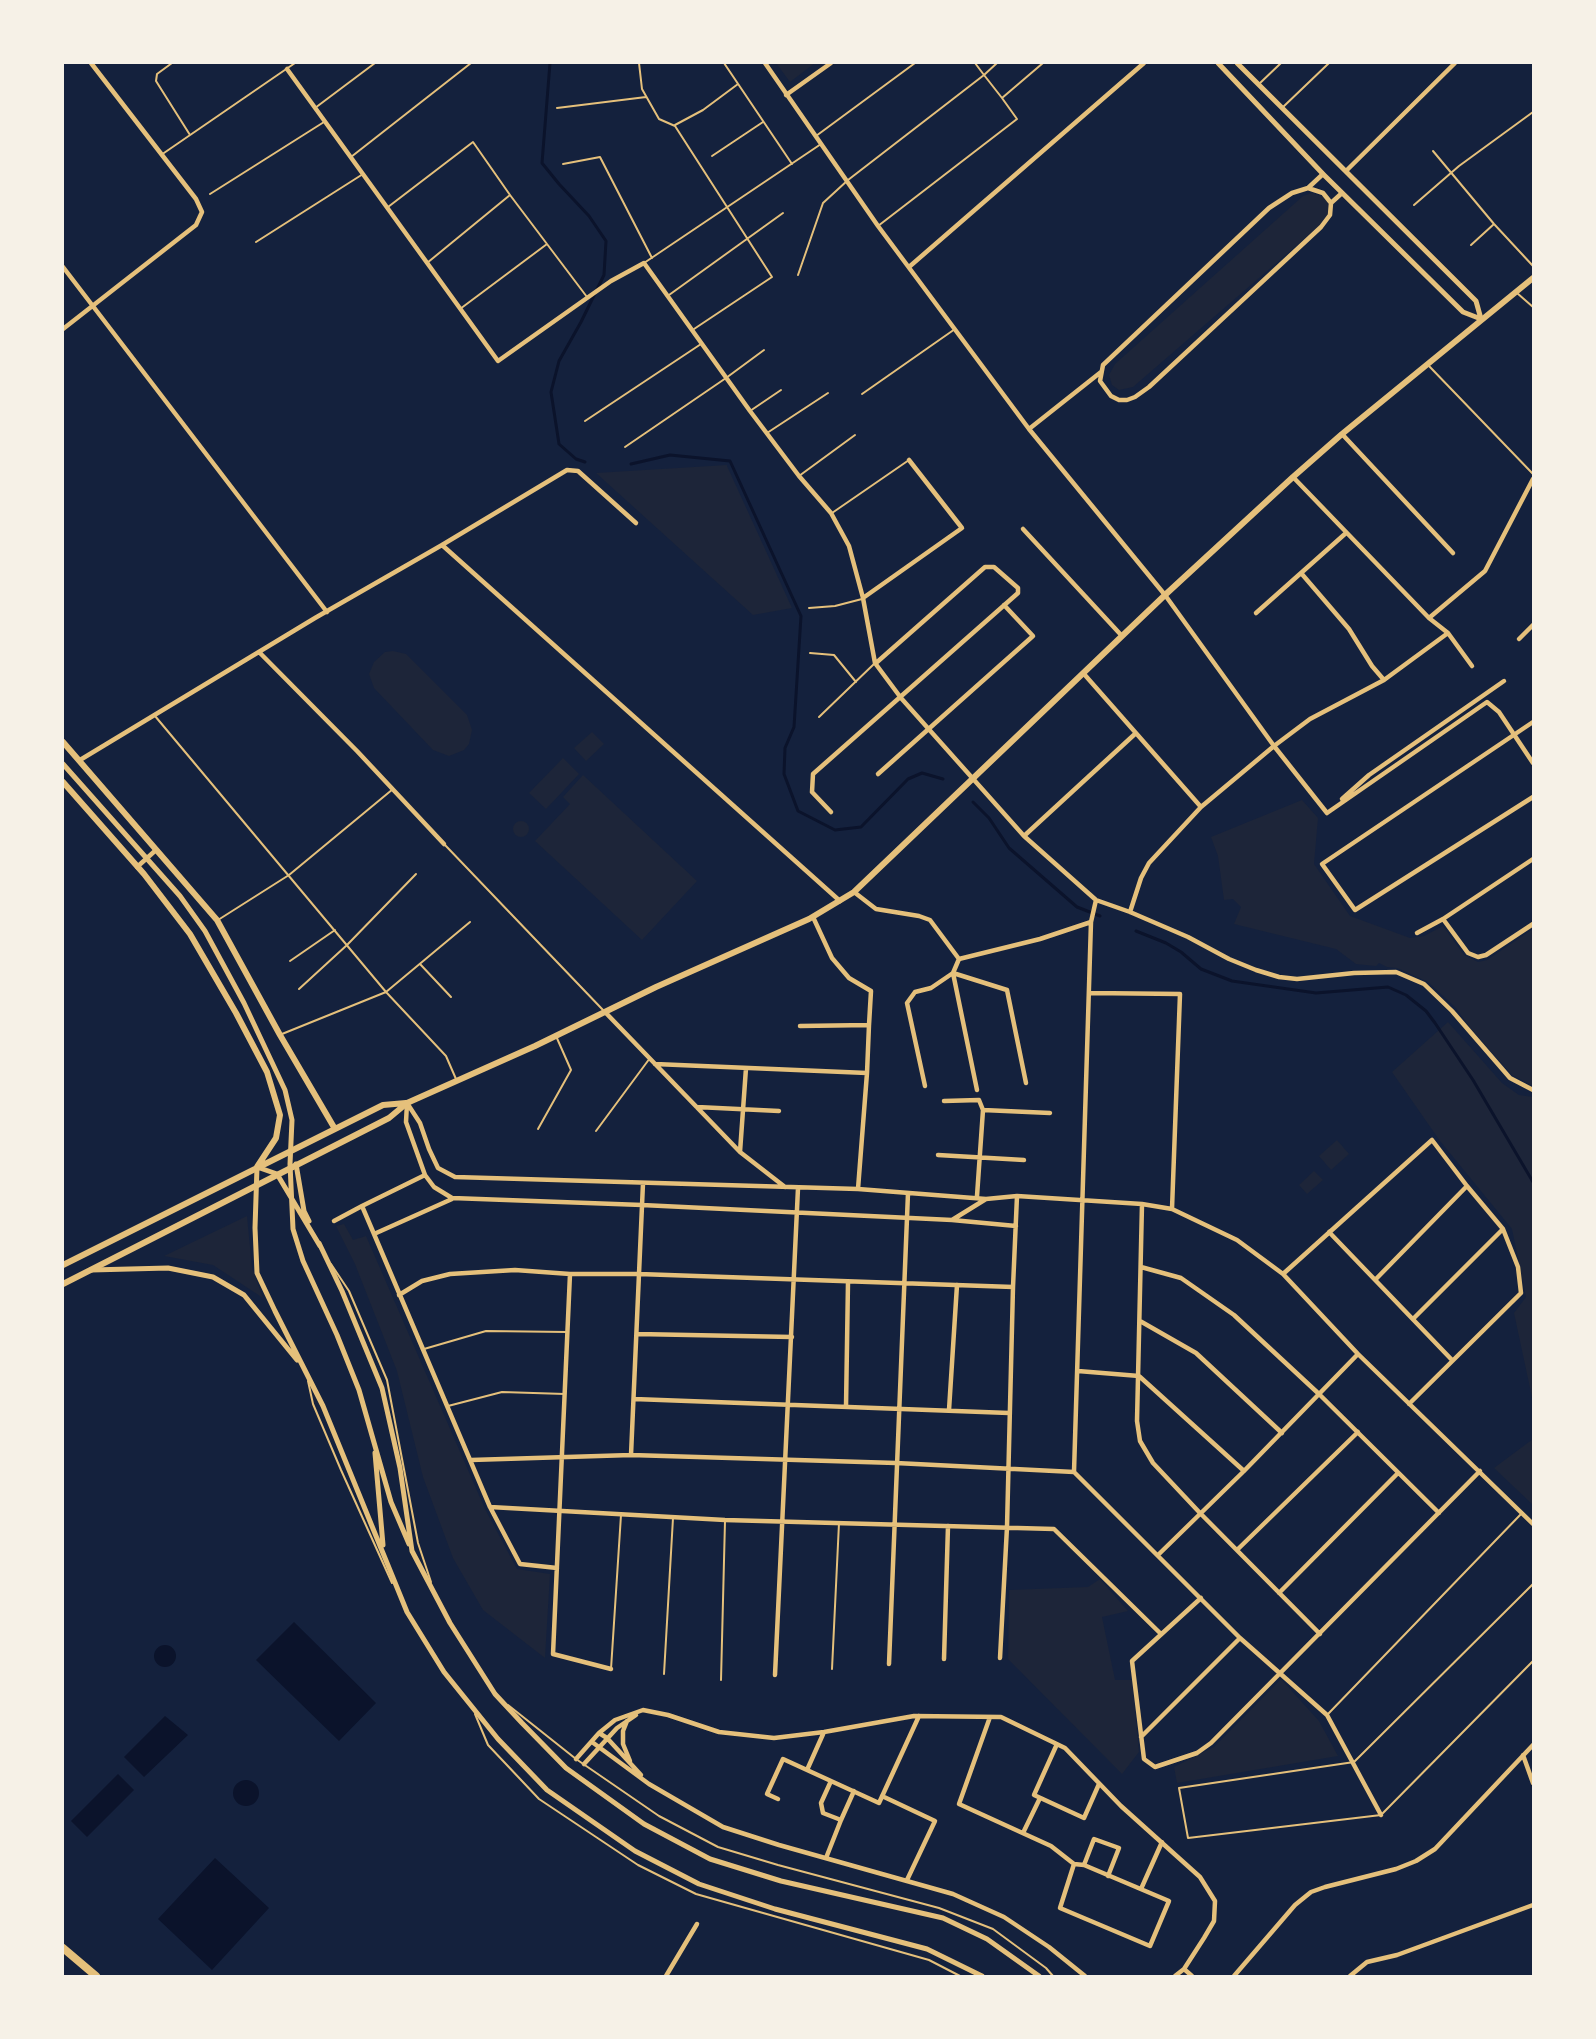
<!DOCTYPE html>
<style>
body{margin:0}
#map{position:relative;width:1596px;height:2039px;overflow:hidden;background:#14213d;font-family:"Nunito Sans",sans-serif}
canvas{display:block}
.frame{position:absolute;inset:0;border:64px solid #f6f1e7;pointer-events:none}
</style>
<div id="map">
<canvas width="1596" height="2039"></canvas>
<div class="frame"></div>
</div>
<script>
const ctx = document.querySelector('canvas').getContext('2d');
ctx.lineJoin = 'round';
function fill(path, color) { ctx.fillStyle = color; ctx.fill(path, 'evenodd'); }
const toPath = rows => new Path2D(rows.map(r => 'M' + r).join(''));
function trace(path, color, width, dash) { ctx.strokeStyle = color; ctx.lineWidth = width; ctx.lineCap = dash ? 'butt' : 'round'; ctx.setLineDash(dash || []); ctx.stroke(path); }
fill(toPath([
 [776,63,815,63,790,82],
 [1312,193,1325,197,1332,211,1326,220,1133,387,1119,390,1112,385,1109,375,1115,364,1303,196],
 [727,465,727,466,792,608,753,615,596,473],
 [393,651,406,654,467,715,472,730,469,744,464,750,449,756,433,750,374,688,369,674,374,662,385,652],
 [592,732,604,744,586,761,574,748],
 [563,758,579,774,546,809,529,793],
 [583,775,697,881,642,940,535,841,570,804,563,797],
 [1302,800,1318,818,1314,864,1350,916,1410,938,1424,936,1443,926,1464,955,1478,962,1487,960,1533,929,1533,1086,1512,1075,1472,1030,1455,1007,1428,982,1397,968,1387,967,1379,963,1376,966,1356,964,1336,949,1234,924,1241,907,1233,899,1224,900,1218,856,1211,837],
 '513 829a8 8 0 1 1 16 0a8 8 0 1 1-16 0Z',
 [1448,1022,1502,1083,1519,1095,1533,1097,1533,1402,1514,1313,1526,1297,1512,1229,1440,1141,1392,1072],
 [1337,1140,1349,1154,1331,1170,1319,1156],
 [1314,1171,1323,1180,1307,1194,1299,1185],
 [247,1216,252,1268,263,1298,213,1265,164,1256],
 [344,1224,353,1240,366,1236,485,1509,517,1569,550,1574,545,1658,483,1610,453,1558,423,1477,397,1371,355,1264,336,1226],
 [1533,1439,1533,1505,1494,1468],
 [1100,1579,1128,1611,1102,1617,1115,1680,1132,1680,1139,1752,1122,1774,1008,1659,1009,1590,1088,1587],
 [1281,1679,1319,1721,1338,1756,1177,1783,1174,1767,1214,1747]
]), '#1d2539');
fill(toPath([
 [294,1622,376,1703,339,1741,256,1660],
 '154 1656a11 11 0 1 1 22 0a11 11 0 1 1-22 0Z',
 [165,1716,188,1735,144,1777,124,1757],
 [118,1774,134,1790,87,1837,71,1821],
 '233 1793a13 13 0 1 1 26 0a13 13 0 1 1-26 0Z',
 [215,1858,269,1908,212,1970,158,1919]
]), '#0b132b');
trace(toPath([
 [550,63,542,163,559,184,589,216,606,241,604,275,581,322,559,361,551,392,559,444,576,459,585,462],
 [631,464,670,455,730,461,801,616,794,727,785,748,784,774,798,811,835,830,861,827,908,779,922,773,943,779],
 [973,802,989,818,1009,848,1077,907,1100,916],
 [1136,931,1166,943,1181,952,1201,969,1232,981,1316,993,1388,987,1406,995,1426,1011,1435,1023,1473,1080,1533,1182]
]), '#0b132b', 3);
trace(toPath([
 [172,63,157,74,156,81,190,135],
 [639,63,642,89,659,119,675,126,772,277,694,329],
 [724,63,792,164],
 [975,63,984,75,997,63],
 [1259,84,1281,63],
 [315,108,375,63],
 [557,108,646,97],
 [1282,108,1329,63],
 [675,125,703,110,738,84],
 [816,136,915,63],
 [1433,151,1494,224,1533,266],
 [161,155,295,63],
 [712,156,763,122],
 [351,157,471,63],
 [563,164,600,157,652,258],
 [210,194,324,122],
 [1414,205,1459,166,1533,112],
 [388,207,473,142,510,195,587,297],
 [878,226,1017,119,1002,98],
 [256,242,363,174],
 [1471,245,1494,224],
 [427,263,510,195],
 [644,263,821,144],
 [798,275,823,203,848,180,984,75,1002,98,1043,63],
 [1517,293,1533,307],
 [669,295,783,213],
 [460,309,547,244],
 [1429,366,1533,474],
 [63,385,63,386],
 [862,394,955,329],
 [750,411,781,390],
 [585,421,701,344],
 [767,433,828,393],
 [625,447,726,378,764,350],
 [799,476,855,435],
 [832,513,909,460],
 [809,608,835,606,862,599],
 [810,653,834,655,856,682],
 [155,716,386,992,446,1056,456,1079],
 [819,717,875,663],
 [445,845,603,1010],
 [218,920,289,875,393,789],
 [290,961,335,930],
 [420,964,451,997],
 [299,989,347,945,416,874],
 [282,1034,386,992,470,922],
 [538,1129,571,1070,556,1036],
 [596,1131,650,1058],
 [331,1264,349,1291,387,1380,418,1543,431,1582],
 [424,1349,486,1331,567,1332],
 [308,1381,313,1404,341,1470,392,1583],
 [448,1406,502,1392,565,1394],
 [1533,1584,1354,1762,1179,1788,1188,1838,1381,1815,1533,1661],
 [611,1669,621,1515],
 [832,1669,839,1523],
 [664,1674,673,1518],
 [721,1680,725,1521],
 [508,1705,576,1759,659,1816,718,1847,778,1865,939,1908,993,1929,1046,1968,1053,1976],
 [475,1714,488,1745,539,1799,638,1865,696,1894,929,1960,960,1976],
 [1328,1714,1522,1513]
]), '#e5c07b', 2);
trace(toPath([
 [765,63,878,226,1029,429,1165,595,1274,746,1327,813],
 [287,69,498,361,611,281,644,263,750,411,799,476,831,513,849,546,863,598,875,663,901,698,1024,836,1096,900,1130,912,1188,937,1229,959,1256,970,1279,977,1297,979,1354,973,1396,972,1424,984,1452,1011,1510,1078,1533,1090],
 [786,95,831,63],
 [1346,171,1455,63],
 [1308,188,1323,193,1331,203,1330,215,1321,227,1149,387,1135,397,1127,400,1119,400,1111,396,1100,381,1103,365,1269,208,1292,193,1308,188],
 [1308,188,1323,174],
 [1331,203,1342,193],
 [63,267,327,612],
 [909,267,1144,63],
 [63,329,196,225,202,212,196,199,91,63],
 [1029,429,1101,372],
 [1342,434,1453,553],
 [1293,477,1429,618,1448,633,1472,666],
 [1023,529,1122,636],
 [442,545,840,901],
 [1301,573,1349,629,1372,666,1384,680],
 [863,598,962,528,909,460],
 [1256,613,1346,533],
 [1429,618,1485,571,1533,479],
 [1519,639,1533,625],
 [259,652,357,751,444,844],
 [1084,674,1201,807],
 [1533,722,1322,864,1355,910,1533,797],
 [80,760,315,618,442,545,567,470,578,471,636,523],
 [878,774,1033,636,1004,605],
 [1342,799,1369,775,1504,681],
 [831,812,812,792,813,774,1018,593,1018,588,994,567,985,567,876,663],
 [1327,813,1487,702,1499,712,1533,763],
 [1024,836,1136,733],
 [137,867,156,850],
 [854,892,876,909,919,916,930,920,959,959],
 [1130,912,1141,878,1149,863,1201,807,1274,746,1310,719,1384,680,1448,633],
 [813,917,832,958,849,978,871,991,869,1025],
 [1443,919,1468,953,1478,957,1486,955,1533,924],
 [1417,933,1443,919,1533,859],
 [959,959,1040,939,1091,922],
 [959,959,953,973,977,1090],
 [1090,993,1180,994,1172,1209],
 [605,1012,740,1152,785,1187],
 [655,1064,867,1073,869,1025,800,1026],
 [925,1086,907,1003,915,992,931,988,953,973,1007,990,1026,1083],
 [944,1101,979,1100,983,1110,977,1196],
 [407,1103,420,1123,429,1149,438,1168,455,1177,858,1189,986,1199,1017,1196,1142,1204,1172,1209,1237,1240,1283,1274,1358,1354,1533,1524],
 [407,1103,406,1122,425,1175,434,1187,452,1198,642,1205,952,1220,986,1199],
 [697,1107,779,1111],
 [983,1110,1050,1113],
 [740,1152,746,1068],
 [938,1155,1024,1160],
 [425,1175,362,1206,374,1234,452,1199],
 [858,1189,867,1073],
 [1142,1204,1137,1421,1140,1441,1153,1463,1200,1513,1320,1634],
 [952,1220,1016,1226],
 [334,1221,362,1206],
 [1329,1232,1452,1360],
 [374,1234,490,1507,520,1564,557,1568],
 [1141,1267,1181,1278,1234,1315,1319,1394,1439,1513],
 [570,1274,553,1654,611,1669],
 [1283,1274,1432,1140,1467,1186,1503,1229,1518,1267,1521,1293,1409,1404],
 [1375,1280,1467,1186],
 [399,1295,422,1281,450,1274,515,1270,570,1274,639,1274,1013,1287],
 [1413,1319,1503,1229],
 [1140,1321,1196,1353,1282,1433],
 [637,1334,792,1337],
 [1078,1371,1139,1376],
 [1139,1376,1244,1471],
 [634,1399,1009,1413],
 [846,1407,848,1282],
 [949,1410,957,1285],
 [631,1455,643,1183],
 [471,1460,631,1455,896,1463,1074,1472,1240,1638,1327,1715,1381,1815],
 [1074,1472,1091,922,1096,900],
 [490,1507,725,1520,1054,1529,1161,1634],
 [1237,1550,1358,1432],
 [1158,1555,1244,1471,1358,1354],
 [1279,1593,1398,1473],
 [1201,1598,1132,1661,1144,1759,1155,1767,1197,1753,1211,1743,1480,1471],
 [1000,1658,1007,1527,1013,1287,1017,1196],
 [944,1659,948,1526],
 [889,1664,908,1193],
 [775,1675,798,1188],
 [990,1717,959,1804,1051,1846,1074,1864],
 [627,1721,623,1731,623,1744,630,1761],
 [824,1732,807,1770,879,1803,919,1716],
 [599,1733,607,1738,641,1775],
 [1141,1737,1240,1638],
 [592,1742,649,1784,723,1827,779,1845,953,1894,1004,1917,1049,1947,1085,1976],
 [1057,1744,1034,1795,1084,1818,1099,1784],
 [1523,1755,1533,1783],
 [576,1759,599,1733,615,1720,643,1710,668,1715,719,1732,774,1738,824,1732,914,1716,1001,1717,1065,1748,1121,1806,1200,1877,1215,1901,1214,1921,1204,1938,1184,1969,1175,1976],
 [584,1764,617,1728,636,1715],
 [831,1781,821,1803,823,1813,841,1820,854,1791],
 [882,1796,935,1821,907,1880],
 [778,1799,767,1794,783,1759,807,1770],
 [1023,1833,1040,1798],
 [826,1858,841,1820],
 [1074,1864,1084,1865,1169,1901,1150,1946,1060,1908,1074,1864],
 [1084,1865,1094,1839,1119,1848,1108,1876],
 [1141,1889,1162,1842],
 [1184,1969,1192,1976],
 [666,1976,697,1924],
 [1234,1976,1295,1905,1311,1892,1325,1887,1396,1869,1416,1861,1435,1849,1533,1745],
 [1350,1976,1367,1962,1397,1955,1533,1905]
]), '#e5c07b', 4.5);
trace(toPath([
 [1218,63,1323,174,1463,312,1481,319],
 [1237,63,1476,301,1481,319],
 [63,764,180,896,205,931,244,1003,285,1090,292,1120,290,1164,293,1229,303,1261,337,1335,359,1390,391,1502,409,1544],
 [296,1164,304,1211,309,1221],
 [319,1243,342,1291,382,1388,400,1468,412,1551,450,1623,495,1694,522,1723,566,1768,644,1824,710,1859,781,1881,943,1918,987,1939,1039,1976],
 [320,1246,277,1174,257,1167,255,1228,257,1273,275,1311,323,1406,407,1612,444,1672,498,1739,547,1790,635,1851,699,1884,775,1909,927,1949,982,1976],
 [91,1270,168,1268,213,1277,244,1295,297,1360],
 [375,1453,383,1545]
]), '#e5c07b', 5);
trace(toPath([
 [63,742,217,920,280,1035,335,1129],
 [63,782,144,874,190,934,236,1013,267,1072,280,1115,276,1138,257,1167],
 [63,1265,383,1105,406,1103],
 [63,1284,389,1118,407,1103,535,1046,656,987,809,919,854,892,1165,595,1293,477,1342,434,1533,278]
]), '#e5c07b', 6);
trace(toPath([
 [63,1948,96,1976]
]), '#e5c07b', 8);
</script>
